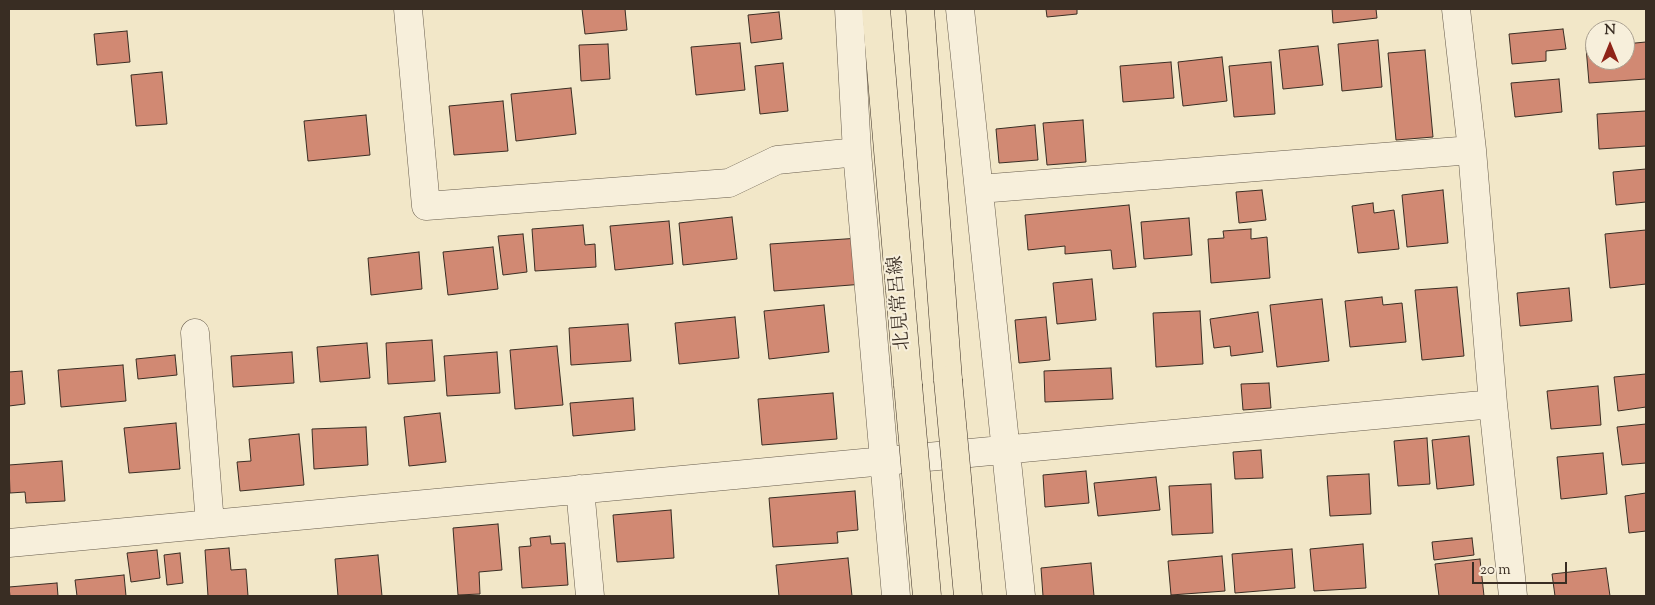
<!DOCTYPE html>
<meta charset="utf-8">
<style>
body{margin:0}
#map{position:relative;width:1655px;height:605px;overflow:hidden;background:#f2e7c8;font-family:"Sorts Mill Goudy",serif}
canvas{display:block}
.frame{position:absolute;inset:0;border:10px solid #392d23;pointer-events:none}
.north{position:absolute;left:1585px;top:20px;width:50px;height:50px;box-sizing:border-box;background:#f7efdb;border:1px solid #aba191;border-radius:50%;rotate:0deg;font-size:14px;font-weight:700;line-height:20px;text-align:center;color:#392d23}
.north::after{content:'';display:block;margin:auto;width:18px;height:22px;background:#8f2418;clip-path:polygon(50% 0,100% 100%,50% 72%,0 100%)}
.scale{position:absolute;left:1472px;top:562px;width:95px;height:22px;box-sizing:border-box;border:2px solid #392d23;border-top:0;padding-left:6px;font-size:15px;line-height:18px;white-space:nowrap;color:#392d23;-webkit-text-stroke:4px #f7efdb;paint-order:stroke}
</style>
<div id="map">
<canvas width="1655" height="605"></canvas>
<div class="frame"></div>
<div class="north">N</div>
<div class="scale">20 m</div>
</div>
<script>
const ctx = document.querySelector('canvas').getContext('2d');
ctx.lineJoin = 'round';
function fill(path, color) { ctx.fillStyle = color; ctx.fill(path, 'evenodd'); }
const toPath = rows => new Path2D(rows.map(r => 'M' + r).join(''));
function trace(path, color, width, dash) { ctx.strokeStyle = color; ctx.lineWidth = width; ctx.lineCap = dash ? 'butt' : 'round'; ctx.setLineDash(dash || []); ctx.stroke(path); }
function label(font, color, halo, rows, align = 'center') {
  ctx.font = font + ' "Sorts Mill Goudy","Noto Serif JP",serif'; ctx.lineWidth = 4; ctx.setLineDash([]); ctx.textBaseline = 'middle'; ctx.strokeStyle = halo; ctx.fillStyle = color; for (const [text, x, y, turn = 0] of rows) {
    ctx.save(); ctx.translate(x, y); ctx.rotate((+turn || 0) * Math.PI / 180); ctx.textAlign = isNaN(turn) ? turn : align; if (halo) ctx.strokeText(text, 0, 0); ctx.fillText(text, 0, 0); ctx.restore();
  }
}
const building = toPath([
 [582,9,625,9,627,30,585,34,582,9],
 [1046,9,1077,9,1077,14,1047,17,1046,9],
 [1332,9,1376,9,1377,18,1333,23,1332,9],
 [779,12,782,39,751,43,748,15,779,12],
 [1563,29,1566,49,1546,51,1546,61,1512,64,1509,34,1563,29],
 [127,31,130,62,97,65,94,34,127,31],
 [1378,40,1382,87,1342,91,1338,44,1378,40],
 [1646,42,1646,79,1589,83,1586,47,1595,46,1595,60,1625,60,1625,44,1646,42],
 [740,43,745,90,696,95,691,47,740,43],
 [608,44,610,79,581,81,579,45,608,44],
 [1318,46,1323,85,1283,89,1279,50,1318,46],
 [1425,50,1433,137,1396,140,1388,53,1425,50],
 [1222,57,1227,101,1183,106,1178,62,1222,57],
 [1171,62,1174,98,1123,102,1120,66,1171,62],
 [1271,62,1275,114,1234,117,1229,66,1271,62],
 [783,63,788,111,760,114,755,66,783,63],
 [162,72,167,124,136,126,131,75,162,72],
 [1559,79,1562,112,1515,117,1511,83,1559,79],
 [571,88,576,134,516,141,511,94,571,88],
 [503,101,508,151,454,155,449,106,503,101],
 [1646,111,1646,146,1599,149,1597,114,1646,111],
 [366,115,370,155,308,161,304,121,366,115],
 [1083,120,1086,162,1047,165,1043,123,1083,120],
 [1035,125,1038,160,999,163,996,129,1035,125],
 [1646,169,1646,202,1616,205,1613,172,1646,169],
 [1262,190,1266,220,1239,223,1236,192,1262,190],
 [1443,190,1448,243,1407,247,1402,195,1443,190],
 [1373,203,1374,213,1394,210,1399,249,1358,253,1352,206,1373,203],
 [1129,205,1136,267,1113,269,1111,250,1065,254,1065,246,1028,250,1025,215,1129,205],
 [732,217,737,259,683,265,679,223,732,217],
 [1189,218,1192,255,1144,259,1141,222,1189,218],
 [669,221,673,264,615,270,610,226,669,221],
 [583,225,585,245,595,244,596,267,535,271,532,229,583,225],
 [1251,229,1251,239,1267,237,1270,278,1211,283,1208,239,1224,238,1223,231,1251,229],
 [1646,230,1646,284,1610,288,1605,234,1646,230],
 [523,234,527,272,503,275,498,236,523,234],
 [860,238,864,284,774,291,770,244,860,238],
 [493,247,498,289,448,295,443,252,493,247],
 [419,252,422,289,371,295,368,258,419,252],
 [1092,279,1096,320,1057,324,1053,283,1092,279],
 [1457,287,1464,356,1422,360,1415,290,1457,287],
 [1569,288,1572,321,1520,326,1517,293,1569,288],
 [1382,297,1383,305,1402,303,1406,342,1350,347,1345,301,1382,297],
 [1322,299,1329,361,1277,367,1270,305,1322,299],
 [824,305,829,352,769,359,764,311,824,305],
 [1200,311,1203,364,1156,367,1153,313,1200,311],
 [1258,312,1263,352,1231,356,1230,346,1214,348,1210,319,1258,312],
 [735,317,739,358,679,364,675,323,735,317],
 [1046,317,1050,360,1019,363,1015,320,1046,317],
 [628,324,631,361,571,365,569,328,628,324],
 [432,340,435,381,388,384,386,343,432,340],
 [367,343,370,378,320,382,317,347,367,343],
 [557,346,563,405,515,409,510,350,557,346],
 [292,352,294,383,233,387,231,356,292,352],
 [497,352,500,393,447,396,444,356,497,352],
 [175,355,177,375,138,379,136,359,175,355],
 [123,365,126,401,61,407,58,370,123,365],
 [1111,368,1113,399,1045,402,1044,371,1111,368],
 [22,371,25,404,9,406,9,372,22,371],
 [1646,374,1646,407,1618,411,1614,377,1646,374],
 [1269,383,1271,408,1243,410,1241,384,1269,383],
 [1598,386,1601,425,1551,429,1547,391,1598,386],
 [833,393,837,439,762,445,758,399,833,393],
 [633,398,635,430,573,436,570,403,633,398],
 [440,413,446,462,409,466,404,417,440,413],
 [176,423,180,469,129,473,124,428,176,423],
 [1646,424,1646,463,1622,465,1617,427,1646,424],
 [366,427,368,465,314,469,312,429,366,427],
 [299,434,304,485,240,491,237,462,251,461,249,439,299,434],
 [1469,436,1474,485,1437,489,1432,440,1469,436],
 [1427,438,1430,484,1398,486,1394,441,1427,438],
 [1261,450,1263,478,1235,479,1233,452,1261,450],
 [1603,453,1607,494,1561,499,1557,457,1603,453],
 [62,461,65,501,26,503,25,492,10,493,9,465,62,461],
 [1086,471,1089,503,1045,507,1043,475,1086,471],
 [1369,474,1371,514,1330,516,1327,476,1369,474],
 [1156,477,1160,510,1098,516,1094,483,1156,477],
 [1211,484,1213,533,1172,535,1169,486,1211,484],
 [855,491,858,530,837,532,838,543,773,547,769,498,855,491],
 [1646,493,1646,531,1629,533,1625,496,1646,493],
 [671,510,674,558,617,562,613,515,671,510],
 [498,524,502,570,479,572,480,594,458,595,453,528,498,524],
 [550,536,551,544,565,543,568,585,522,588,519,547,531,546,530,538,550,536],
 [1472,538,1474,555,1434,560,1432,542,1472,538],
 [1363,544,1366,588,1314,591,1310,549,1363,544],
 [229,548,231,570,246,569,248,596,208,596,205,550,229,548],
 [1292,549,1295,588,1235,593,1232,554,1292,549],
 [157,550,160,578,131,582,127,553,157,550],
 [180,553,183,583,167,585,164,555,180,553],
 [378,555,382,596,338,596,335,559,378,555],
 [1222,556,1225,591,1171,595,1168,561,1222,556],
 [848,558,852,596,779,596,776,565,848,558],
 [1480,559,1484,596,1439,596,1435,564,1480,559],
 [1091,563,1094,596,1043,596,1041,568,1091,563],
 [1606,568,1610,596,1555,596,1552,574,1606,568],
 [124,575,126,596,77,596,75,580,124,575],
 [57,583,58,596,10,596,9,587,57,583]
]);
fill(building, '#d18973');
trace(building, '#392d23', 1);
const minor = toPath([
 [408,9,426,206,729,183,777,160,857,152],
 [849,9,857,152,896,596],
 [960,9,1021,596],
 [1456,9,1472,150,1493,404,1513,596],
 [979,189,1472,150],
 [195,333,210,524],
 [580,489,590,596],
 [9,543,1493,404]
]);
const major = toPath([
 [876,9,908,385],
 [920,9,948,380]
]);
trace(minor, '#675c4c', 29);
trace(major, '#392d23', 29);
trace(minor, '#f7efdb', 28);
trace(major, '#f2e7c8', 28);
const majorBridge = toPath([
 [948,380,968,596],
 [908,385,927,596]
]);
trace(majorBridge, '#392d23', 29, []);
trace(majorBridge, '#f2e7c8', 28);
label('19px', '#392d23', '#f7efdb', [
 ["北見常呂線",901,303,-95]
]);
</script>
